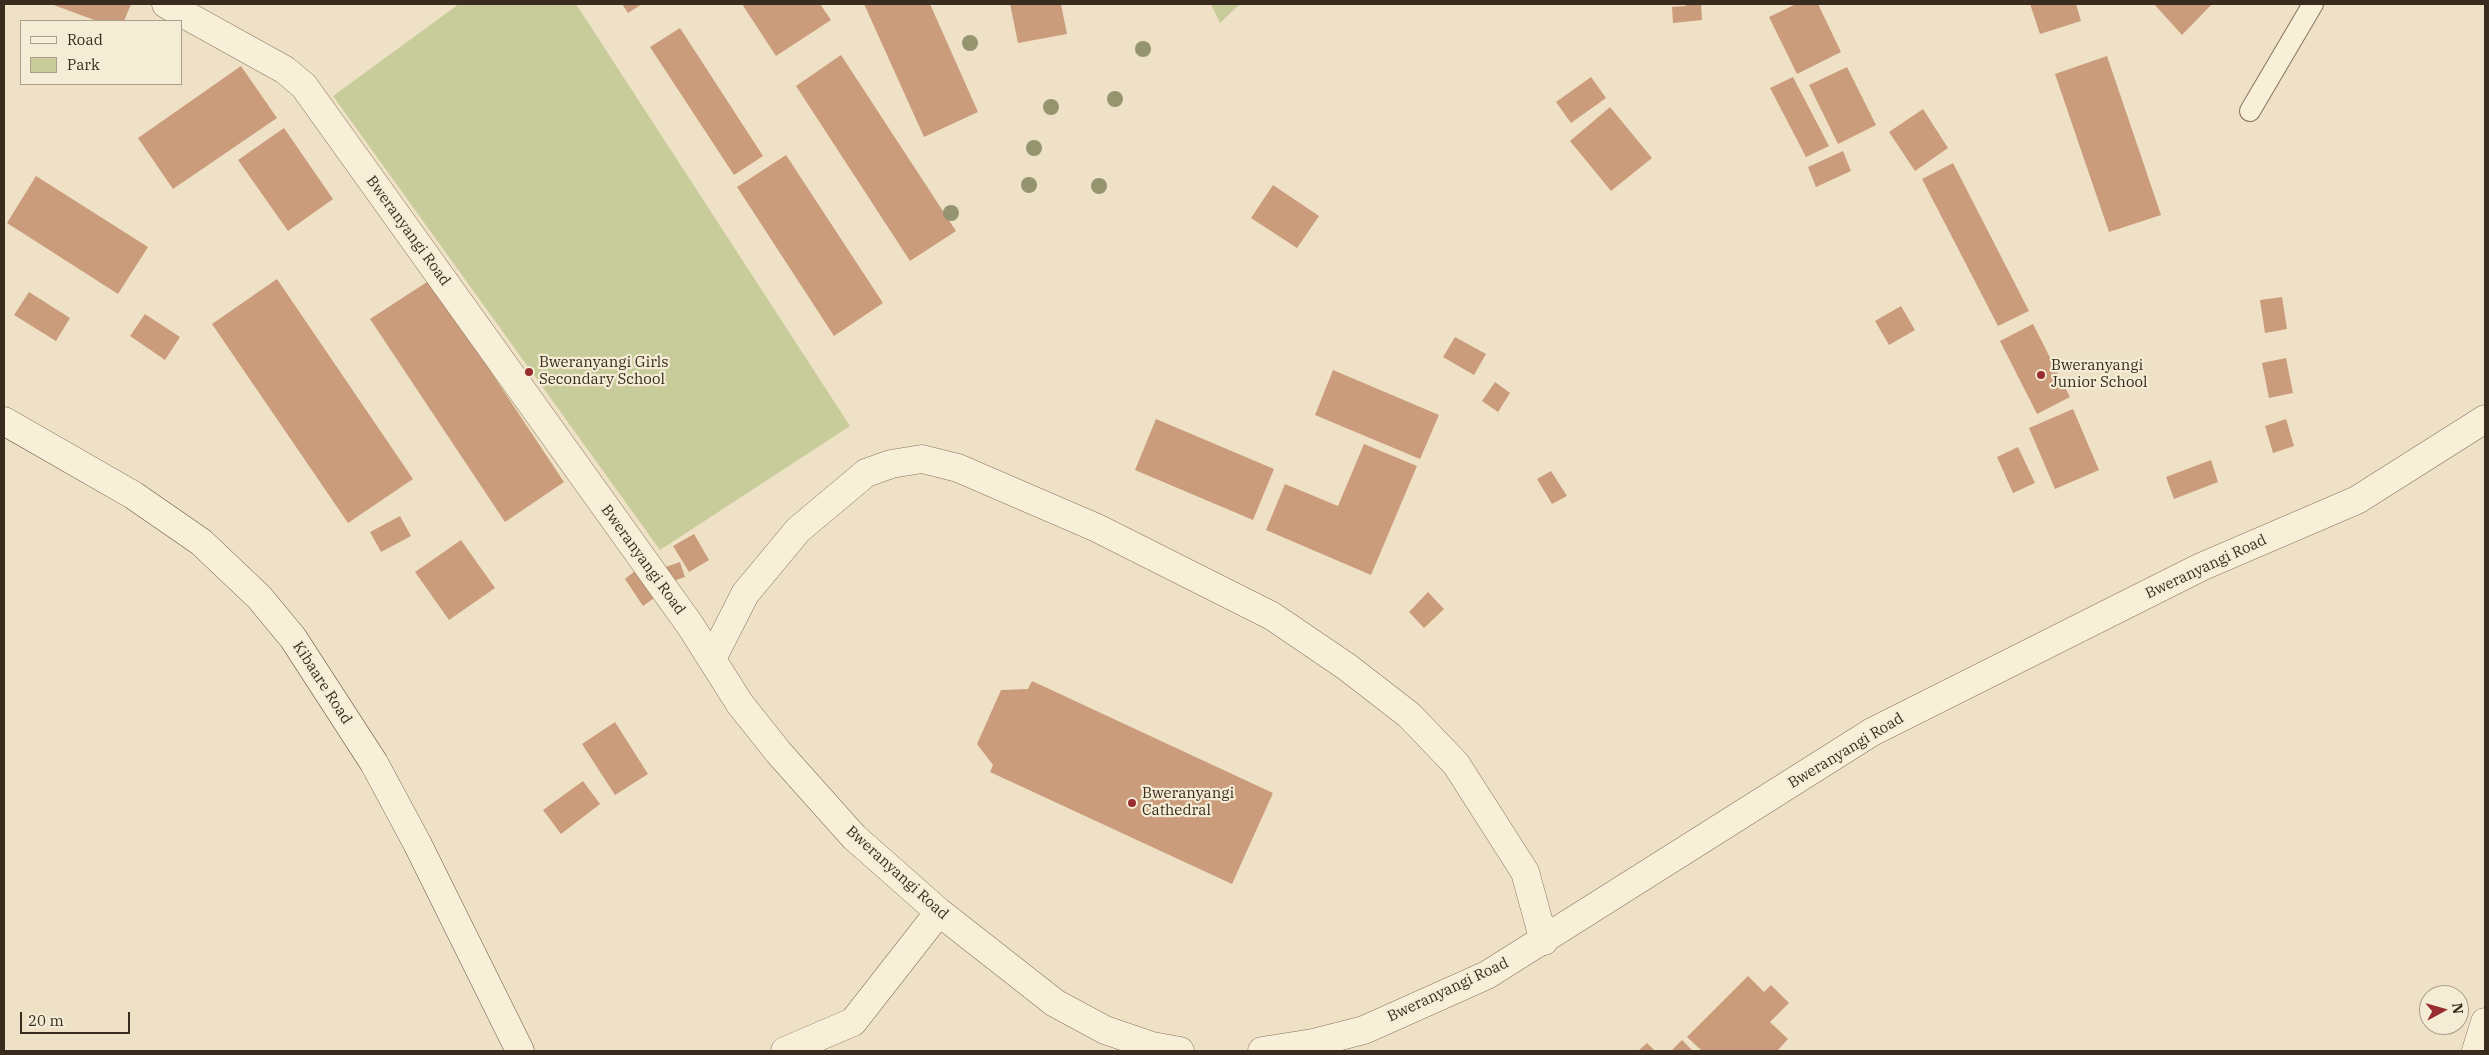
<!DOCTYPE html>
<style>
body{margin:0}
#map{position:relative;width:2489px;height:1055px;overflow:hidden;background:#eee1c6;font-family:"IBM Plex Serif",serif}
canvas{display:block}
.frame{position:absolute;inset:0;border:5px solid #392c1f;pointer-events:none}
.legend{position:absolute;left:20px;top:20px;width:162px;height:65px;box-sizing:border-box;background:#f5ecd5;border:1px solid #aa9f8c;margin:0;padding:6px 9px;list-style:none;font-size:15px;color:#392c1f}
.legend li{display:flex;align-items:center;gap:10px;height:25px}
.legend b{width:25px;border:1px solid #aa9f8c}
.north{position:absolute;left:2419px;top:985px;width:50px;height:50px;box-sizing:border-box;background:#f5ecd5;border:1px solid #aa9f8c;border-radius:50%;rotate:84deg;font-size:14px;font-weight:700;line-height:20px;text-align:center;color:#392c1f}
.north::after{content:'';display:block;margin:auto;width:18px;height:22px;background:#972d2f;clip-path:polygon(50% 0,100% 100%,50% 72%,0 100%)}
.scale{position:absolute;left:20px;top:1012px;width:110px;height:22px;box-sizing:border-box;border:2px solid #392c1f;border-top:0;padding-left:6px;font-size:15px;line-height:18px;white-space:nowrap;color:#392c1f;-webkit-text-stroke:4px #f5ecd5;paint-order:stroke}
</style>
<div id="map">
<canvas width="2489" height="1055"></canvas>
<div class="frame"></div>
<ul class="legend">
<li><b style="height:6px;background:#f8efd9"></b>Road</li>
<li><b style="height:14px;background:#c7cc9a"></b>Park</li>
</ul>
<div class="north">N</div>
<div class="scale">20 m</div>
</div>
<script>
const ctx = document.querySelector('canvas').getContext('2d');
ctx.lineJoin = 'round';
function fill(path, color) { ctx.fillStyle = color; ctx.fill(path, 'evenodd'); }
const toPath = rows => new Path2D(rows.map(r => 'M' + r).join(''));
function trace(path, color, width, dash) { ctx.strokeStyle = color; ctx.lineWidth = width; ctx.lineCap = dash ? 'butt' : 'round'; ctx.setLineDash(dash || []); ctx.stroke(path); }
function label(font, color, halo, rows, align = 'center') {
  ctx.font = font + ' "IBM Plex Serif",serif'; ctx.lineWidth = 4.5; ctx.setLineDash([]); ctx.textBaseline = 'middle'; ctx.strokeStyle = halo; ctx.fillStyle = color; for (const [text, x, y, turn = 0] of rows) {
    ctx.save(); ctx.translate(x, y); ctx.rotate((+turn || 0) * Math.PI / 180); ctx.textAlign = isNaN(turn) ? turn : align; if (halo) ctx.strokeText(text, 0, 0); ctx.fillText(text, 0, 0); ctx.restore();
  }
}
fill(toPath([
 [459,4,576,4,850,426,660,550,333,96],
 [1211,4,1240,4,1220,23]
]), '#c7cc9a');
fill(toPath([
 [51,4,131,4,124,21,97,21],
 [622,4,642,4,628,13],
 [742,4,820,4,831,20,776,56],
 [864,4,930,4,978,112,924,137],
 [1010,4,1061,4,1067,34,1018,43],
 [1686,4,1701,4,1702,20,1673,23,1672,7,1686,6],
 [1796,4,1818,4,1841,52,1797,74,1769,17],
 [2030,4,2076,4,2081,21,2040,34],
 [2154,4,2212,4,2182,35],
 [680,28,763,156,734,175,650,47],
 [841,55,956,231,910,261,796,86],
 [2107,56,2161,215,2109,232,2055,74],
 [241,66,277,118,173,189,138,138],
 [1847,67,1876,125,1838,144,1809,85],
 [1591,77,1606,98,1571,123,1556,102],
 [1793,77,1829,146,1806,157,1770,88],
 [1610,107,1652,158,1611,191,1570,141],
 [1923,109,1948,148,1915,171,1889,132],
 [284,128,333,199,288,231,238,160],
 [1843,151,1851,171,1816,187,1808,167],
 [786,155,883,303,834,336,737,187],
 [1953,163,2029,311,1998,326,1922,179],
 [36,176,148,247,118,294,7,223],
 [1273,185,1319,216,1297,248,1251,218],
 [277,279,413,479,348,523,212,324],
 [430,280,564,482,505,522,370,319],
 [29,292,70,318,56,341,14,315],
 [2282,297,2287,329,2265,333,2260,300],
 [1901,306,1915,330,1889,345,1875,321],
 [145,314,180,337,165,360,130,336],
 [2033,324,2070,397,2037,414,2000,341],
 [1455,337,1486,354,1474,375,1443,357],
 [2286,358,2293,393,2269,398,2262,363],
 [1333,370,1439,415,1420,459,1315,415],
 [1495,382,1510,393,1498,412,1482,401],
 [2073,409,2099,470,2055,489,2029,428],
 [1156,419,1274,469,1253,520,1135,470],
 [2286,419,2294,446,2273,453,2265,426],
 [1364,444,1417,466,1371,575,1266,530,1285,484,1338,506],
 [2018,447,2035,483,2013,493,1997,457],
 [2211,460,2218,482,2174,499,2166,477],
 [1551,471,1567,496,1552,504,1537,479],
 [400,516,411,536,381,552,370,532],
 [694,534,709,560,689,572,673,546],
 [461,540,495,588,449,620,415,572],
 [680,562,685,577,656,587,651,572],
 [641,566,661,593,643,606,625,579],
 [1428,592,1444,609,1424,628,1409,612],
 [1032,681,1273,793,1232,884,990,772,993,765,977,744,1001,690,1028,689],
 [615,722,648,774,615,795,582,744],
 [583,781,600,804,561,834,543,810],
 [1748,976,1764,992,1771,985,1789,1003,1770,1022,1788,1039,1777,1051,1702,1051,1687,1037],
 [1682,1040,1693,1051,1671,1051],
 [1647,1043,1655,1051,1638,1051]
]), '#cb9c7c');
const lane = toPath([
 [2250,111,2313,4]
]);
const street = toPath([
 [166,4,285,70,304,86,690,625,740,704,779,753,854,837,939,912,1055,1003,1105,1030,1152,1046,1180,1051],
 [712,659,745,594,798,530,866,473,891,464,922,459,958,468,1097,528,1272,616,1347,667,1409,715,1456,764,1525,872,1544,941],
 [785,1051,853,1022,939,912],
 [1262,1051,1313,1043,1364,1030,1487,975,1872,732,2201,567,2357,500,2485,419],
 [2476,1051,2485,1022]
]);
const secondary = toPath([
 [4,421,133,495,201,542,259,597,293,638,374,763,417,843,520,1051]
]);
trace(lane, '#89735c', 22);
trace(street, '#89735c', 29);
trace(secondary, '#6b543f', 29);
trace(lane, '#f8efd9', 20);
trace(street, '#f8efd9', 28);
trace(secondary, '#f8efd9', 28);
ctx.fillStyle = '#94946e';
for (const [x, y] of [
 [970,43],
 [1143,49],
 [1115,99],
 [1051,107],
 [1034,148],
 [1029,185],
 [1099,186],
 [951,213]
]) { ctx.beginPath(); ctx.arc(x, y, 8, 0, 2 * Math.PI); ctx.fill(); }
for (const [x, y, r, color] of [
 [529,372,5,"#972d2f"],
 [2041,375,5,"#972d2f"],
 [1132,803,5,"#972d2f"]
]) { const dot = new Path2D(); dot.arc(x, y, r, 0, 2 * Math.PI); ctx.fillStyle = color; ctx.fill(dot); trace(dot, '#f5ecd5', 2); }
label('15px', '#392c1f', '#f5ecd5', [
 ["Bweranyangi Road",408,231,54],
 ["Bweranyangi Road",643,560,54],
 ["Bweranyangi Road",2206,567,-25],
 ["Kibaare Road",322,683,57],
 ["Bweranyangi Road",1846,751,-31],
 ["Bweranyangi Road",897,873,42],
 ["Bweranyangi Road",1448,990,-25]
]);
label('15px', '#392c1f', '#f5ecd5', [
 ["Bweranyangi Girls",539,363],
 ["Secondary School",539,380],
 ["Bweranyangi",2051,366],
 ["Junior School",2051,383],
 ["Bweranyangi",1142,794],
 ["Cathedral",1142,811]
], 'left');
</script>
